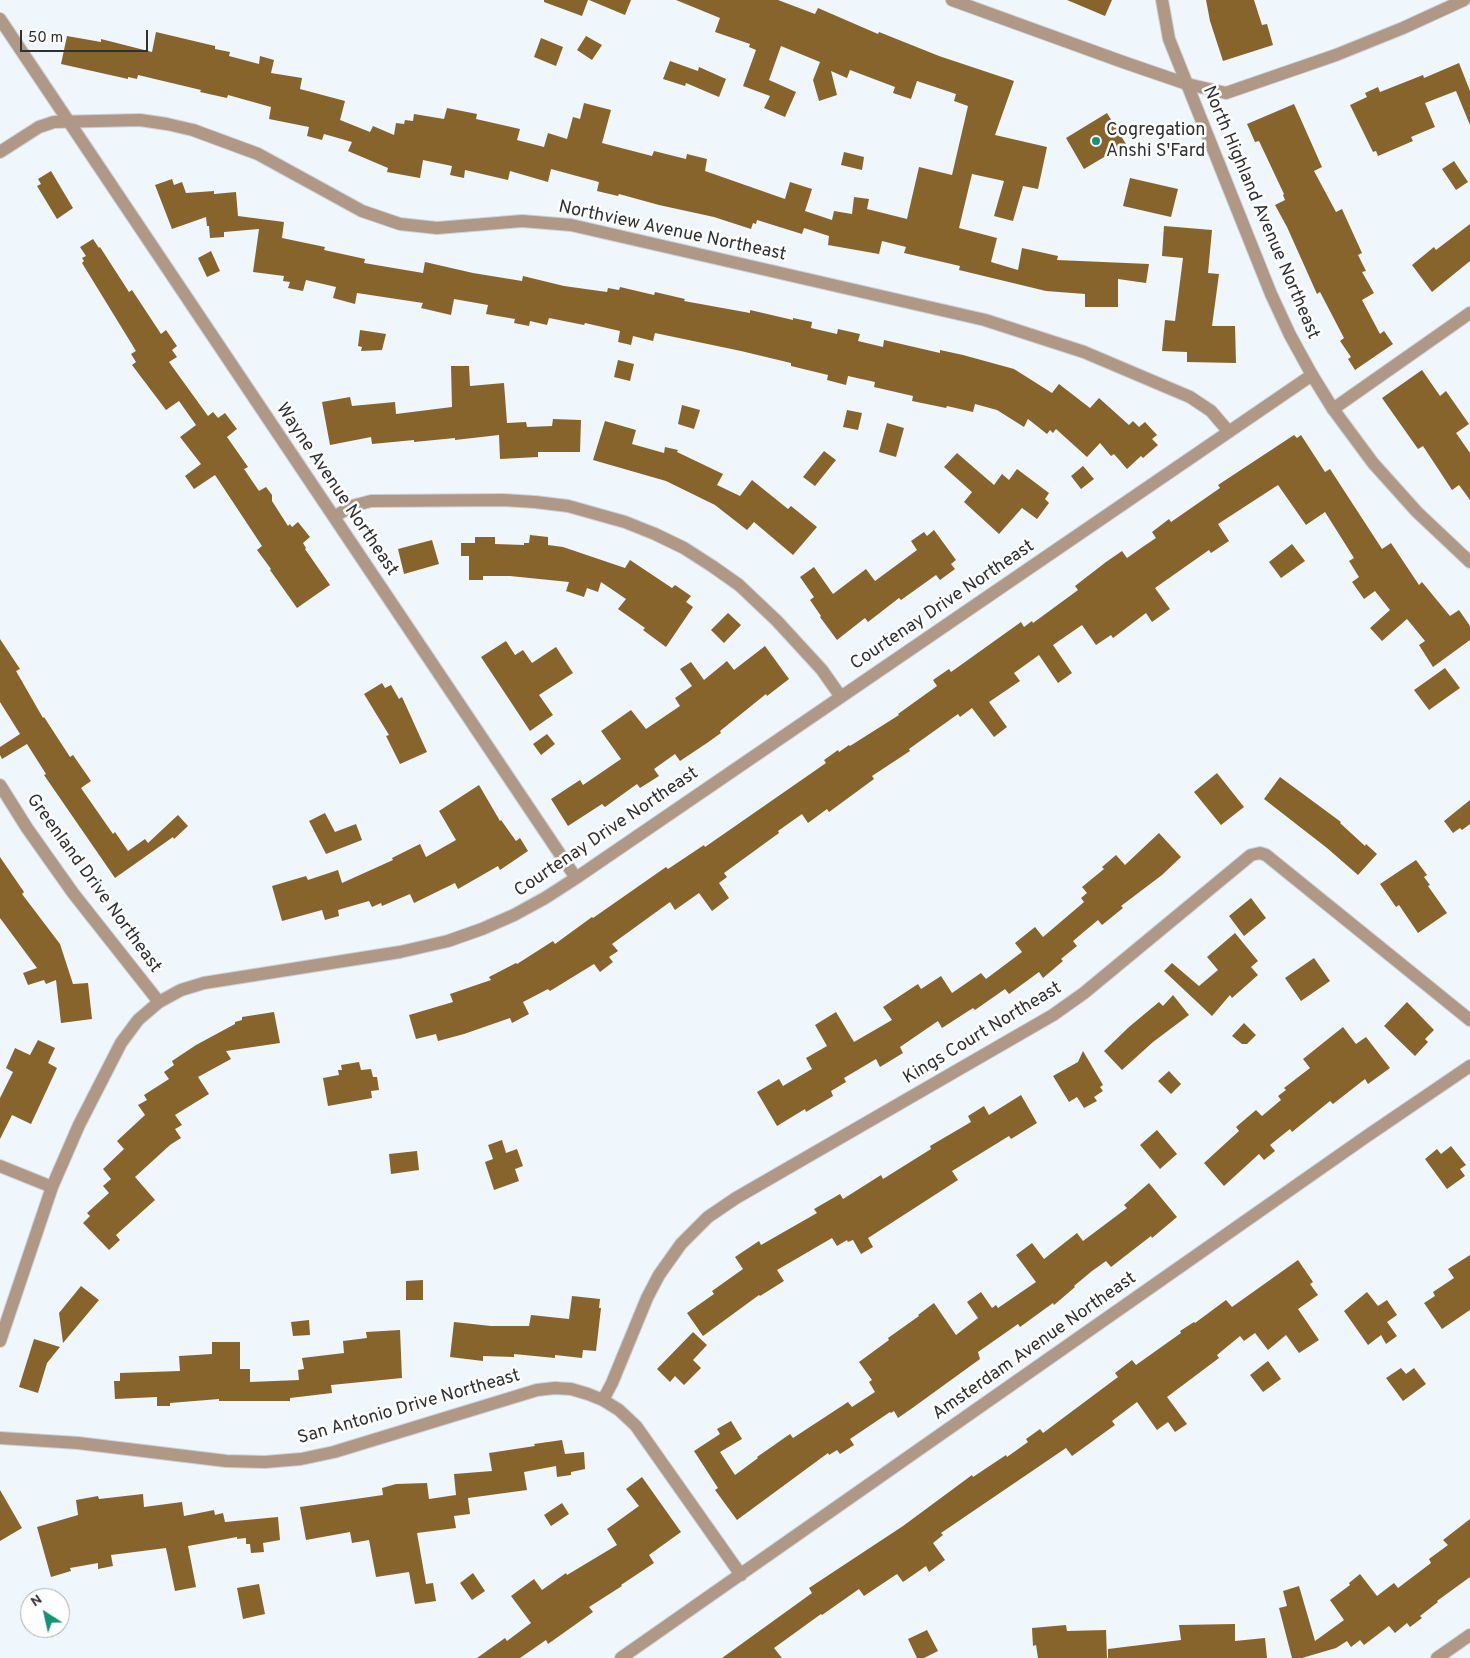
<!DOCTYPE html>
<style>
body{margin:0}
#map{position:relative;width:1470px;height:1658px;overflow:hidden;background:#eff6fc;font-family:Overpass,sans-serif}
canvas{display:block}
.north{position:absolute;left:20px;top:1588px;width:50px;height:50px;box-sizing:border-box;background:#fff;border:1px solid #abacad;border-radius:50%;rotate:325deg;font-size:14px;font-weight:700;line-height:20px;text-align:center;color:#2e3032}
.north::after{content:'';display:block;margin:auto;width:18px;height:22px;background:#149278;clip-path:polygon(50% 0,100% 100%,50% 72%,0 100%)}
.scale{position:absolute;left:20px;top:30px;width:128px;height:22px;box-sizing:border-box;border:2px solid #2e3032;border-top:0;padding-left:6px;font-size:15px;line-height:18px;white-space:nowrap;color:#2e3032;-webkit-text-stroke:4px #fff;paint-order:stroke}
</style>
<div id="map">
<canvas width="1470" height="1658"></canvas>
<div class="north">N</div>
<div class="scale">50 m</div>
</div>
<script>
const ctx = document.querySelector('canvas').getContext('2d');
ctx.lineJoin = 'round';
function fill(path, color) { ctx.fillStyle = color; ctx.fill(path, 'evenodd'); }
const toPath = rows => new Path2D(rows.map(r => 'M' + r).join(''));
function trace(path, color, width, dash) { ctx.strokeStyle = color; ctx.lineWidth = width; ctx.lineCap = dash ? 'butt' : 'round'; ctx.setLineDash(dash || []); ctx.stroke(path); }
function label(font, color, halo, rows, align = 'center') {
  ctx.font = font + ' Overpass,sans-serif'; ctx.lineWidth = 5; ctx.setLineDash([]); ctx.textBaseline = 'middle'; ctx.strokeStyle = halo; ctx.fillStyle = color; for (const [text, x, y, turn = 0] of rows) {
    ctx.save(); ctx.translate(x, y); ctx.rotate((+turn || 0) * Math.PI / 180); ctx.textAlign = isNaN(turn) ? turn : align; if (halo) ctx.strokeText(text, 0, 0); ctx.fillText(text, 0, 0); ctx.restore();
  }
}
fill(toPath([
 [544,0,588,0,582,16,544,2],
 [589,0,631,0,625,15],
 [676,0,778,0,815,14,818,8,878,34,879,32,939,56,1014,81,995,135,1047,147,1038,189,1023,186,1013,221,994,216,1004,181,972,174,959,228,997,238,991,262,1018,270,1022,248,1058,256,1057,260,1149,264,1146,283,1118,279,1118,307,1085,307,1085,294,1046,291,959,270,960,266,904,253,906,247,882,241,879,254,828,245,829,236,804,228,802,234,757,220,756,224,753,223,751,229,714,217,659,205,619,194,618,196,597,191,599,182,551,169,548,182,510,171,508,180,465,170,464,178,450,175,452,166,423,160,420,178,387,172,388,168,348,151,352,142,324,134,322,140,307,136,309,127,269,119,271,107,228,95,227,98,200,92,201,90,138,75,137,79,128,77,128,79,61,64,67,36,101,42,101,39,152,52,156,32,215,46,215,49,230,52,229,56,259,64,260,56,274,60,271,73,302,78,300,89,345,101,340,120,370,132,373,126,394,135,396,123,404,124,405,120,413,121,414,114,444,119,447,108,477,114,476,119,520,129,517,140,544,147,548,133,567,139,573,117,580,119,584,103,611,110,602,143,652,156,654,151,686,159,687,154,707,159,705,171,785,199,790,182,812,189,805,211,832,220,834,211,852,214,854,197,869,199,867,209,907,219,919,167,952,175,968,106,954,101,956,94,917,81,911,99,893,93,895,87,850,70,847,78,831,71,837,95,819,101,813,80,820,62,781,46,769,80,796,92,785,117,764,108,770,96,743,86,756,50,749,47,750,44,715,32,720,18],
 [1067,0,1112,0,1105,16],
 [1206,0,1254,0,1262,25,1267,24,1273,45,1223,61,1210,21],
 [586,36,602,45,592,60,577,50],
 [541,38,563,47,556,66,534,57],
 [670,61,698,71,699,67,726,79,719,97,686,83,685,86,663,79],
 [1459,63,1470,91,1470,125,1456,91,1425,103,1435,127,1411,137,1413,141,1378,156,1376,151,1373,152,1350,105,1367,97,1365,93,1378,87,1380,92,1423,75,1424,78],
 [1294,104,1322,167,1314,171,1336,212,1342,209,1362,253,1358,255,1366,271,1362,272,1374,293,1362,300,1380,334,1384,331,1393,344,1355,370,1348,359,1351,357,1340,341,1344,338,1320,292,1317,294,1287,227,1275,205,1285,200,1283,195,1284,194,1259,141,1255,142,1247,124],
 [1107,113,1126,144,1084,169,1066,138],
 [844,152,864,157,862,170,841,165],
 [1454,161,1468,182,1456,190,1442,169],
 [51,171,73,208,57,219,37,186,41,184,38,179],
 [1130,178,1178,189,1171,217,1123,206],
 [172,179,174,185,182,182,186,193,214,191,214,194,236,192,238,216,284,222,282,238,325,247,324,250,365,259,364,263,423,273,425,262,473,273,522,281,523,276,564,286,607,292,608,288,619,290,620,287,654,295,655,292,685,299,684,301,750,313,750,310,793,320,793,318,812,322,811,328,837,334,838,329,860,334,858,341,883,347,884,340,940,353,940,350,963,355,1014,369,1052,393,1059,384,1090,408,1099,398,1129,425,1133,421,1139,427,1145,422,1157,435,1152,439,1158,445,1143,458,1141,456,1127,469,1114,454,1111,456,1100,443,1087,457,1056,429,1053,433,1050,430,1047,434,1028,419,1024,427,997,410,975,404,973,412,947,406,946,408,912,401,913,396,874,387,875,382,848,376,846,385,827,380,828,375,791,366,791,363,741,351,655,333,653,341,633,336,631,345,618,342,620,331,585,323,584,325,549,318,547,325,530,321,529,326,514,323,515,319,486,314,488,305,454,299,451,315,421,308,423,303,357,293,355,304,333,298,336,287,306,280,303,291,288,288,290,282,283,281,284,276,253,272,259,229,224,232,224,237,210,238,209,226,207,226,206,217,172,229,155,185],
 [1470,224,1470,261,1432,292,1412,265,1434,247,1436,250],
 [1164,226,1212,230,1208,273,1219,274,1212,326,1235,326,1236,363,1187,362,1187,352,1162,351,1165,320,1175,321,1183,258,1162,256],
 [93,239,99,248,100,247,129,292,132,290,161,334,166,330,177,346,172,350,177,357,169,362,208,416,213,412,218,418,225,413,237,429,227,437,248,467,244,469,259,491,266,487,272,495,272,501,288,526,290,524,292,527,298,522,310,537,303,543,306,548,305,549,330,585,297,608,270,570,271,569,257,550,262,546,215,475,194,489,185,476,201,464,180,437,196,425,179,401,166,410,132,365,136,362,131,354,136,351,82,263,84,261,82,258,86,256,80,247],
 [211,251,220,271,207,277,198,258],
 [360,330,386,334,382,350,361,351,362,347,358,346],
 [618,360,634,364,630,381,614,377],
 [451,366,469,366,470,386,504,383,507,423,526,422,527,427,552,426,553,419,581,420,580,452,538,452,538,457,500,459,499,435,455,440,455,438,414,442,414,440,372,444,371,437,330,445,322,402,350,397,352,406,395,402,396,414,452,407],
 [1422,370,1440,396,1446,391,1469,424,1456,433,1470,453,1470,500,1459,485,1452,490,1423,446,1418,449,1382,398],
 [682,405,700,410,694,429,678,424],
 [847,410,862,413,858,430,843,427],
 [605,421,636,430,632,444,664,453,665,447,678,450,677,452,723,474,717,485,740,496,752,480,788,509,791,506,817,527,793,555,754,522,747,530,715,505,666,481,593,460],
 [887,423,904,428,896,457,879,452],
 [1294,435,1297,438,1301,435,1325,472,1330,469,1382,549,1391,543,1419,585,1422,582,1450,616,1459,610,1470,626,1470,640,1433,667,1419,645,1425,641,1407,619,1382,641,1370,628,1390,610,1375,591,1364,599,1352,582,1359,577,1349,561,1354,558,1325,512,1306,525,1278,485,1218,524,1229,541,1211,553,1209,550,1155,588,1170,609,1152,622,1146,613,1113,638,1111,635,1096,645,1082,625,1053,645,1072,673,1058,683,1039,655,1014,673,1020,681,989,702,1007,727,994,737,972,708,960,717,958,714,909,749,910,751,872,776,874,779,829,812,827,809,808,823,802,814,778,831,779,833,724,873,727,877,719,883,729,898,712,911,699,893,675,910,670,902,612,944,618,951,609,957,613,962,600,972,594,964,550,991,548,989,523,1002,529,1014,512,1023,510,1018,464,1034,438,1041,436,1034,416,1039,409,1015,453,1002,450,994,491,980,489,977,516,963,517,964,553,941,555,944,592,917,593,918,666,867,668,869,704,845,705,847,826,763,824,760,838,750,839,752,849,745,850,746,899,715,898,714,937,686,933,680,949,669,951,672,1021,622,1024,627,1032,621,1033,623,1078,590,1075,586,1106,562,1122,551,1127,558,1144,546,1156,538,1152,532,1169,519,1171,522,1220,488,1218,485],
 [824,451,836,460,815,486,803,477],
 [957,453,994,485,1002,474,1009,480,1017,469,1049,493,1045,499,1049,503,1037,519,1022,508,999,534,964,502,972,492,944,467],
 [1083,466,1094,479,1081,489,1071,476],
 [934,530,956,560,951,564,955,569,940,580,936,575,901,600,899,598,868,622,865,618,837,640,820,617,821,616,810,600,814,597,800,577,814,567,833,594,866,569,875,581,917,550,911,541,924,532,927,536],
 [530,535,548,537,548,545,563,547,625,568,630,560,672,588,675,585,691,596,686,602,693,607,666,647,643,630,645,628,618,609,626,599,601,582,598,592,587,588,584,597,566,591,569,582,510,576,483,576,483,580,469,580,469,556,461,556,461,543,475,543,475,537,495,537,495,544,524,545,524,543,529,543],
 [432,540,439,564,404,574,398,549],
 [1292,544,1305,561,1281,578,1269,562],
 [728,613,741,625,724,643,711,630],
 [0,639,20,669,16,671,43,718,44,717,70,757,73,755,91,781,81,788,113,834,115,832,128,851,145,839,148,843,178,815,188,826,174,839,173,837,115,878,44,775,46,774,27,744,2,759,0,755,0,747,20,734,0,702],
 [506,641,515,655,523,650,532,663,556,647,573,673,539,695,553,715,530,731,481,657],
 [765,646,789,679,767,696,766,694,720,731,721,733,707,743,680,761,675,754,654,769,659,776,640,788,637,784,605,807,602,804,568,826,551,799,580,780,583,785,621,759,601,731,631,710,646,729,680,706,675,698,692,686,680,669,691,662,704,680,727,661,734,670],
 [1445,668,1460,688,1429,710,1414,690],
 [382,683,385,688,391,685,399,699,402,697,427,752,400,764,386,736,389,735,364,694],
 [547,734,555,744,541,755,533,744],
 [1217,773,1244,807,1221,825,1194,792],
 [1280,777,1341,822,1340,823,1365,846,1366,844,1377,854,1358,875,1327,848,1264,799],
 [479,785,500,821,501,820,516,841,520,838,528,851,500,870,498,866,458,889,455,883,414,903,410,894,382,906,381,903,372,907,369,901,338,910,339,916,325,920,322,910,282,921,272,886,306,876,308,880,338,870,342,883,393,860,392,858,420,844,426,857,456,840,439,811],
 [1470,800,1470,824,1462,830,1460,828,1453,833,1444,821],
 [325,813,335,832,356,824,362,840,326,854,309,821],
 [1159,833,1181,857,1162,875,1121,906,1123,908,1102,925,1098,920,1073,941,1077,946,1061,959,1063,961,1043,978,1039,972,1009,994,1005,989,975,1010,973,1008,942,1028,938,1021,900,1047,903,1053,880,1067,876,1059,844,1078,846,1082,831,1091,833,1096,806,1112,805,1109,777,1126,757,1092,779,1079,783,1086,812,1069,806,1058,827,1046,815,1025,836,1012,854,1042,892,1020,883,1007,918,984,921,989,941,976,952,993,981,973,986,979,1022,952,1015,943,1035,927,1043,937,1084,902,1081,898,1087,893,1082,887,1104,869,1102,867,1116,855,1125,865],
 [0,857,24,892,22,894,60,944,73,984,88,983,92,1019,61,1023,56,980,46,984,44,980,28,985,23,973,37,968,0,918],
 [1416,860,1427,875,1424,877,1430,885,1428,886,1447,913,1418,933,1399,905,1396,907,1380,884],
 [1251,898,1266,918,1244,936,1229,916],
 [1235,933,1258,961,1251,967,1258,975,1232,998,1230,995,1212,1016,1164,971,1172,963,1199,986,1218,970,1207,957],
 [1314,958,1330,981,1301,1001,1285,978],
 [1173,995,1189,1015,1153,1042,1122,1070,1104,1051,1129,1027,1159,1002,1163,1006],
 [1407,1002,1434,1030,1425,1039,1428,1042,1415,1056,1384,1026],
 [274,1012,280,1043,226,1051,231,1059,198,1077,209,1094,175,1115,182,1125,175,1129,181,1138,170,1145,135,1177,155,1200,116,1235,120,1240,109,1250,83,1223,90,1216,87,1213,109,1193,103,1186,111,1179,103,1169,124,1149,117,1141,145,1115,138,1105,147,1100,144,1095,169,1079,164,1072,174,1065,172,1061,196,1045,235,1024,235,1022,242,1020,242,1017],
 [1244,1023,1256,1035,1247,1044,1242,1044,1232,1036],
 [1343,1027,1356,1044,1366,1037,1390,1068,1368,1084,1365,1079,1333,1104,1330,1101,1292,1132,1290,1129,1270,1145,1275,1151,1264,1160,1259,1154,1224,1186,1204,1163,1239,1131,1236,1127,1256,1110,1262,1116,1281,1100,1278,1096,1286,1090,1284,1088,1310,1068,1303,1059],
 [38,1040,55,1048,48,1063,57,1068,31,1124,12,1115,0,1139,0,1098,13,1072,6,1068,15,1048,30,1055],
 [1083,1051,1103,1085,1100,1087,1103,1091,1094,1097,1097,1101,1084,1108,1077,1097,1069,1102,1053,1076,1078,1062],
 [359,1062,361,1070,371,1069,373,1077,377,1077,379,1090,371,1091,372,1098,328,1106,323,1078,339,1075,338,1070,342,1070,341,1065],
 [1169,1071,1181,1084,1171,1094,1158,1081],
 [1021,1095,1037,1123,1011,1139,1009,1136,952,1171,958,1180,868,1238,873,1247,861,1254,853,1240,848,1242,847,1240,837,1246,832,1238,777,1270,784,1281,760,1296,759,1295,703,1336,687,1313,714,1294,712,1291,743,1269,735,1257,759,1241,761,1245,817,1213,814,1209,840,1194,843,1199,881,1175,883,1179,931,1149,930,1146,971,1122,968,1116,984,1106,989,1115],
 [1157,1130,1177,1154,1160,1169,1140,1145],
 [502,1140,506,1153,517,1149,523,1166,515,1169,519,1181,494,1190,485,1162,493,1159,488,1145],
 [1451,1146,1466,1165,1460,1169,1465,1176,1447,1189,1425,1159,1437,1149,1441,1154],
 [417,1151,419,1170,391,1174,389,1154],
 [1149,1183,1177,1217,1152,1238,1151,1236,1111,1267,1106,1261,1092,1271,1074,1286,1075,1287,1054,1305,1053,1303,1020,1327,1018,1324,978,1352,980,1359,911,1409,898,1418,894,1411,891,1413,890,1412,850,1439,854,1445,840,1454,837,1450,829,1455,828,1453,737,1520,715,1490,718,1488,694,1451,720,1434,717,1429,731,1421,742,1439,720,1452,735,1475,758,1458,757,1457,790,1434,793,1438,848,1402,852,1407,875,1392,869,1382,872,1380,859,1362,889,1340,888,1338,919,1316,918,1315,934,1303,956,1335,978,1318,967,1302,981,1292,992,1308,996,1305,998,1308,1036,1282,1016,1255,1032,1243,1044,1259,1077,1233,1083,1241,1127,1208,1124,1205],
 [1470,1255,1470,1310,1442,1329,1424,1303,1435,1296,1433,1292,1454,1278,1448,1269],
 [1298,1260,1313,1282,1310,1284,1318,1295,1298,1309,1319,1340,1299,1353,1286,1335,1268,1350,1255,1333,1244,1341,1240,1336,1217,1355,1219,1358,1167,1397,1187,1424,1175,1432,1168,1422,1157,1430,1137,1402,1112,1421,1115,1425,1072,1456,1066,1448,941,1533,943,1535,933,1543,945,1560,929,1572,926,1566,903,1582,897,1574,864,1596,859,1589,822,1615,821,1614,774,1648,782,1658,722,1658,812,1593,809,1588,903,1526,972,1475,973,1477,1006,1455,1007,1457,1028,1442,1026,1439,1040,1429,1043,1433,1118,1377,1115,1373,1132,1360,1136,1365,1181,1333,1180,1331,1194,1322,1195,1323,1226,1300,1232,1307],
 [423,1280,423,1300,406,1300,406,1281],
 [81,1286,99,1300,63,1343,59,1313],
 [1367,1292,1378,1306,1387,1300,1397,1315,1387,1322,1397,1336,1386,1344,1381,1335,1368,1345,1344,1311],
 [572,1296,600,1299,599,1308,601,1308,596,1351,583,1350,582,1358,555,1355,555,1358,514,1354,514,1357,483,1356,483,1361,450,1357,454,1322,491,1326,529,1326,531,1315,569,1319],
 [309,1320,310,1335,293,1336,291,1322],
 [400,1330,402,1378,331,1385,332,1393,290,1398,290,1401,219,1401,219,1399,170,1403,170,1406,157,1406,157,1397,115,1399,114,1381,120,1381,120,1373,180,1371,179,1356,212,1354,212,1342,240,1342,240,1369,250,1369,250,1382,299,1380,298,1370,304,1369,302,1358,344,1353,343,1341,367,1338,366,1332],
 [693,1332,707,1345,693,1360,701,1368,684,1385,675,1376,670,1382,657,1369],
 [34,1339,60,1347,47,1363,38,1393,19,1387],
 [1268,1361,1281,1379,1263,1392,1250,1375],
 [1401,1368,1406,1374,1414,1368,1426,1384,1403,1401,1386,1378],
 [562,1440,565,1454,584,1452,585,1469,571,1472,571,1475,557,1477,556,1466,524,1472,527,1490,468,1498,470,1514,454,1516,456,1528,417,1533,426,1584,433,1583,436,1601,415,1604,409,1572,376,1577,369,1540,352,1543,350,1532,306,1540,300,1507,383,1495,382,1488,396,1484,427,1483,429,1499,456,1495,454,1474,492,1471,489,1453,535,1446,534,1444],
 [642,1477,681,1532,649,1555,654,1563,621,1585,622,1586,589,1607,593,1612,548,1644,546,1640,520,1658,477,1658,505,1638,507,1641,531,1623,511,1596,534,1579,542,1590,566,1573,567,1575,617,1545,607,1529,639,1506,626,1489],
 [0,1490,22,1528,0,1541],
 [143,1494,144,1507,182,1502,184,1516,214,1510,215,1515,223,1513,225,1522,278,1517,280,1540,263,1543,264,1552,251,1553,250,1544,246,1544,246,1538,237,1539,237,1537,188,1546,196,1587,175,1591,166,1548,111,1555,113,1566,98,1569,98,1563,70,1568,71,1571,51,1577,37,1527,78,1515,76,1500,98,1496,99,1499],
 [562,1503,569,1514,551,1526,544,1515],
 [1470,1519,1470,1577,1437,1601,1438,1602,1420,1616,1422,1618,1410,1627,1407,1623,1395,1633,1389,1626,1364,1645,1360,1640,1351,1647,1347,1641,1336,1648,1302,1658,1292,1658,1279,1608,1287,1606,1283,1591,1299,1586,1315,1641,1344,1620,1330,1600,1350,1585,1349,1583,1360,1574,1377,1596,1394,1583,1398,1588,1431,1563,1429,1559,1448,1545,1443,1540],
 [473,1573,485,1591,472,1600,460,1583],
 [259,1584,265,1614,243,1619,237,1588],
 [1235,1624,1235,1641,1265,1638,1267,1658,1108,1658,1108,1649,1181,1640,1179,1625],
 [1066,1625,1067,1631,1106,1630,1107,1658,1038,1658,1036,1645,1033,1646,1032,1628],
 [927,1630,938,1651,924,1658,917,1658,908,1639]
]), '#88642d');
const minor = toPath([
 [952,0,1123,62,1187,84,1226,93,1336,55,1403,28,1464,0],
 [0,19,576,878],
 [0,152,39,127,54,122,140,120,167,124,193,130,258,154,362,211,400,224,437,228,522,221,571,225,985,320,1084,352,1190,397,1211,411,1229,432],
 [1333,409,1470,313],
 [334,517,352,506,371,501,503,500,535,502,568,506,625,522,655,534,684,548,712,566,739,585,777,621,822,670,841,697],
 [0,785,27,828,73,893,159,1002],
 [0,1166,52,1187],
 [0,1341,52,1187,79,1125,121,1043,138,1020,159,1002,181,990,204,983,400,952,448,941,482,929,514,915,545,898,576,878,1312,375],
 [603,1400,612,1383,647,1298,659,1275,681,1244,708,1217,736,1198,1053,1015,1084,993,1251,855,1260,853,1266,855,1470,1020],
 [0,1438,78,1443,226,1461,265,1462,301,1459,334,1452,537,1390,555,1388,571,1389,588,1394,603,1400,619,1410,636,1426,741,1575],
 [621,1658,1367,1136,1470,1066],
 [1437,1658,1470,1635]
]);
const tertiary = toPath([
 [1162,0,1169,39,1271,294,1290,335,1312,375,1333,409,1373,463,1417,512,1470,562]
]);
trace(minor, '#ccd2d8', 14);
trace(tertiary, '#ccd2d8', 14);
trace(minor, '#b09886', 12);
trace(tertiary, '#b09886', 12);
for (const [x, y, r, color] of [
 [1096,141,5,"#149278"]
]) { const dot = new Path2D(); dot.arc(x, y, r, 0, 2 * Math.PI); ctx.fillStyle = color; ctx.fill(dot); trace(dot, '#fff', 2); }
label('18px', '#2e3032', '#fff', [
 ["Cogregation",1106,131],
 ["Anshi S'Fard",1106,152]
], 'left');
label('18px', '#2e3032', '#fff', [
 ["North Highland Avenue Northeast",1260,213,67],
 ["Northview Avenue Northeast",672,232,12],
 ["Wayne Avenue Northeast",336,490,56],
 ["Courtenay Drive Northeast",943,606,-34],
 ["Courtenay Drive Northeast",607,833,-34],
 ["Greenland Drive Northeast",93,884,54],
 ["Kings Court Northeast",983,1034,-31],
 ["Amsterdam Avenue Northeast",1035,1347,-35],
 ["San Antonio Drive Northeast",409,1408,-16]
]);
</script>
